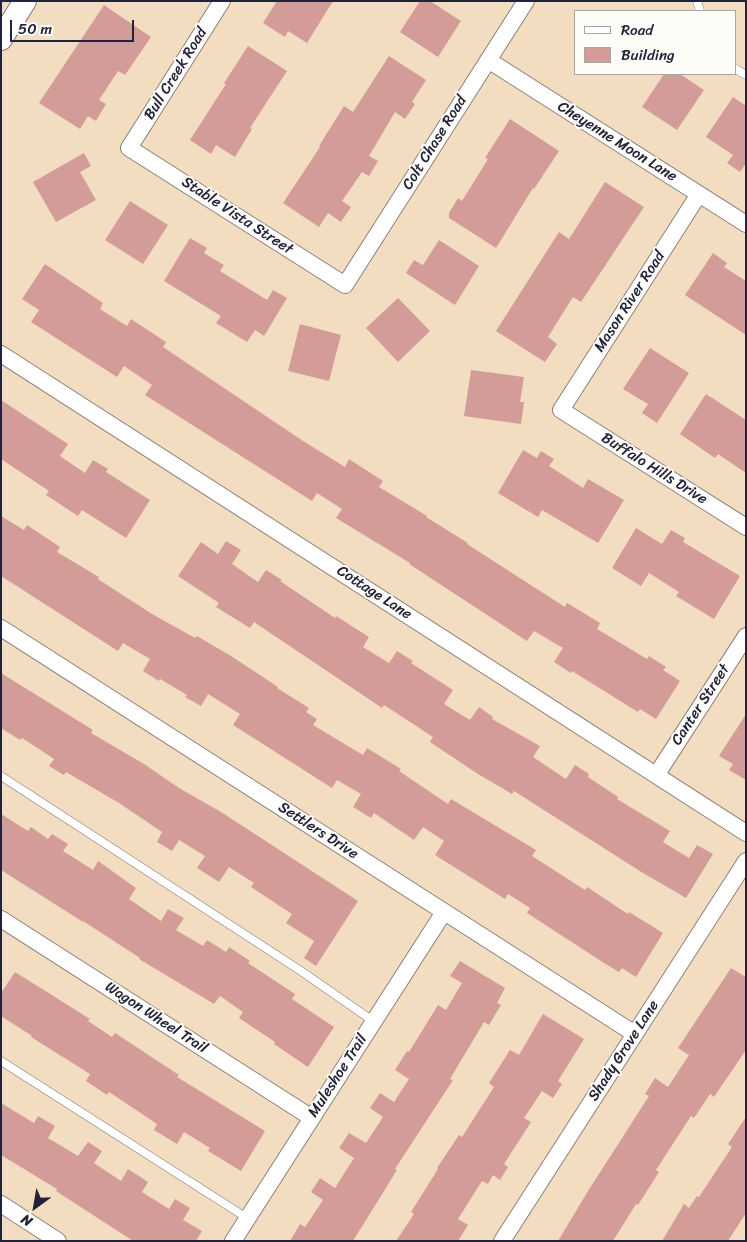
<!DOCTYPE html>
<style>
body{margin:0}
#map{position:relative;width:747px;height:1242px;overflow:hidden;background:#f2ddc0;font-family:Sriracha,sans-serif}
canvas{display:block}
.frame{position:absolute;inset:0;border:2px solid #22223b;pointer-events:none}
.legend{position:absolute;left:574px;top:10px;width:162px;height:65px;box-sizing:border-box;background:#fdfcf7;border:1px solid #a5a5ac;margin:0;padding:6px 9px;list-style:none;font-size:15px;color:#22223b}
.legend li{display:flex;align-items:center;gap:10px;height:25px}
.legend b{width:25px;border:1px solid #a5a5ac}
.north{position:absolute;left:10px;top:1182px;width:50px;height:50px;-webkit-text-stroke:4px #fdfcf7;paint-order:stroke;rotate:212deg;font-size:14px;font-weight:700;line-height:20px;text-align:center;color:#22223b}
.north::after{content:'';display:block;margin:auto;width:18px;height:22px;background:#22223b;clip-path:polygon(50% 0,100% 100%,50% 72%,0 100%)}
.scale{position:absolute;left:10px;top:20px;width:124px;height:22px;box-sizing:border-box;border:2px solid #22223b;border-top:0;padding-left:6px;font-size:15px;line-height:18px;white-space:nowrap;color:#22223b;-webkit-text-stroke:4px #fdfcf7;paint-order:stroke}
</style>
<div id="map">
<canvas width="747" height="1242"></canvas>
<div class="frame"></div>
<ul class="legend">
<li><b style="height:6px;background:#fff"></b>Road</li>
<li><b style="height:14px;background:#d49c99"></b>Building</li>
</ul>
<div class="north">N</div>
<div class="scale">50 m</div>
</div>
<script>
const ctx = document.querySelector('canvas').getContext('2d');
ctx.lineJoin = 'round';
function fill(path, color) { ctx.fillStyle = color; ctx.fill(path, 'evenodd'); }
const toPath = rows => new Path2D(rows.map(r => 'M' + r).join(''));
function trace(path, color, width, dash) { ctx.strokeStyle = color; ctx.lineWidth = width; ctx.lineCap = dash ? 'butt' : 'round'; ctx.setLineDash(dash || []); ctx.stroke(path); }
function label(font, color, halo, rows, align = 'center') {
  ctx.font = font + ' Sriracha,sans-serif'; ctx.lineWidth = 4; ctx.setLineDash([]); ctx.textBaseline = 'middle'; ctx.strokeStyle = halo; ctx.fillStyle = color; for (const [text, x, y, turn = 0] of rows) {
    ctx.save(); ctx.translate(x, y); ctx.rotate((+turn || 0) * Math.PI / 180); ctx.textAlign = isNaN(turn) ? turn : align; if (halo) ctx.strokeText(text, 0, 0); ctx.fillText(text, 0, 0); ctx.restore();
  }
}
fill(toPath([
 [277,1,333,1,307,43,288,31,285,37,263,23],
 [420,1,430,1,461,21,438,57,400,32],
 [104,5,151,37,125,75,118,71,99,100,106,104,96,121,88,116,80,129,39,103],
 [248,46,287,71,250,128,252,129,235,157,216,145,211,154,190,140,226,84,224,83],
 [389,56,426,80,412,102,415,104,405,119,395,112,369,156,378,161,369,176,362,172,342,201,351,207,341,222,328,213,319,227,283,203,320,147,319,146,344,106,353,112],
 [664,74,680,74,704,90,677,130,642,107],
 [733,97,746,106,746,163,740,172,727,163,733,155,706,137],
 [510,119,559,151,534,189,533,188,496,248,449,218,449,213,458,198,462,201,488,159,485,158],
 [84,153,91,166,80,172,96,200,56,222,33,182],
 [605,182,644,207,581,302,573,297,548,337,557,344,545,362,496,331,559,232,569,239],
 [130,201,168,225,143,264,105,240],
 [190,238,207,248,204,253,224,265,220,271,267,300,273,290,287,298,264,336,255,330,247,342,216,323,221,316,164,281],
 [439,240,479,266,455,305,406,273,414,260,423,265],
 [713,253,727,263,724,267,746,281,746,335,685,295],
 [45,264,103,303,100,309,127,326,131,319,166,342,163,347,303,441,345,467,349,459,383,481,379,487,427,516,426,517,468,543,467,544,565,607,567,603,600,623,597,629,647,659,649,656,666,667,663,670,680,681,656,719,640,709,638,712,572,671,571,673,554,662,563,648,534,631,527,641,409,564,410,563,336,518,342,509,317,493,312,501,145,395,152,385,124,366,117,377,31,322,39,310,22,299],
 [398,298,430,331,398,362,366,328],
 [300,324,341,335,329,381,288,371],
 [650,348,689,373,657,423,642,413,648,404,623,389],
 [471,370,524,377,520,402,524,402,521,424,464,416],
 [706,394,746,420,746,473,718,454,715,458,680,434],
 [1,400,68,444,60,456,85,473,93,460,108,469,106,472,150,500,126,538,82,510,78,516,46,495,49,491,1,459],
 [523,450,537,458,541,451,554,459,549,466,583,488,588,479,624,500,598,543,542,510,538,517,498,493],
 [1,516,24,530,27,525,60,547,57,552,99,577,98,579,152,614,195,638,197,636,231,656,278,687,277,688,309,708,306,712,317,719,313,725,363,755,367,748,401,769,399,771,448,804,451,799,536,850,532,856,585,890,587,887,628,914,629,912,663,933,636,977,622,968,619,972,604,963,527,913,530,908,508,894,505,899,435,855,444,841,423,827,414,840,374,813,371,818,353,807,361,794,337,780,332,788,233,725,240,714,208,694,201,706,185,697,187,695,160,679,159,681,143,671,150,659,123,643,118,651,1,576],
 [636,528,662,544,671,530,685,538,683,542,740,576,714,619,676,596,679,592,649,573,641,586,612,568],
 [226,541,241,550,232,564,258,582,266,570,282,580,280,581,335,618,336,616,369,637,363,647,389,663,397,651,413,661,411,663,453,690,444,704,470,720,479,707,493,717,492,719,540,746,533,757,566,779,575,765,589,774,588,777,618,797,617,799,670,831,663,842,689,858,697,845,713,854,686,898,643,873,514,791,512,794,478,774,430,742,433,737,384,705,382,708,254,622,250,628,216,607,219,603,178,576,201,542,218,554],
 [1,673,93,730,91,733,144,764,179,788,221,812,358,901,316,966,304,958,314,941,286,923,292,914,251,887,254,883,229,867,219,882,197,868,205,856,179,840,172,851,157,842,162,832,119,803,66,772,64,775,49,766,54,759,22,738,20,740,1,728],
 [746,714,746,780,729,770,733,764,719,756],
 [1,814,28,831,31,827,48,839,52,834,68,844,63,851,93,870,98,861,136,888,129,899,161,921,168,909,184,918,176,930,203,946,207,940,226,952,229,947,250,961,248,963,295,994,292,999,334,1027,308,1067,274,1044,275,1042,239,1018,243,1012,220,996,214,1004,139,959,140,958,83,921,83,922,1,870],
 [460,961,505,988,497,1003,501,1005,489,1025,484,1022,450,1079,453,1080,395,1169,397,1170,353,1241,290,1241,300,1224,305,1227,323,1200,311,1192,320,1178,335,1188,354,1158,339,1148,349,1133,366,1143,383,1117,370,1108,380,1093,394,1102,409,1079,395,1070,407,1051,409,1052,438,1005,446,1010,462,983,450,976],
 [731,968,746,977,746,1050,714,1097,710,1094,694,1118,691,1116,656,1170,659,1172,638,1205,636,1204,613,1241,558,1241,588,1191,649,1096,645,1094,655,1078,668,1087,689,1055,678,1048],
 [15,972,90,1019,88,1021,112,1037,115,1033,179,1075,177,1077,265,1131,241,1171,208,1151,210,1148,184,1132,177,1144,154,1130,157,1124,109,1092,107,1095,86,1081,90,1074,31,1037,32,1036,1,1016,1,993],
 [543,1014,584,1039,558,1081,562,1084,553,1098,542,1091,524,1118,531,1122,504,1164,508,1167,500,1180,493,1175,488,1184,482,1181,458,1219,468,1225,458,1241,396,1241,414,1214,411,1212,438,1169,437,1168,459,1135,462,1137,494,1087,489,1083,510,1050,519,1055],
 [1,1103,34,1123,38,1116,55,1126,48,1138,78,1156,88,1142,102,1151,94,1163,121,1181,128,1169,148,1182,142,1192,169,1209,175,1199,190,1208,183,1220,202,1231,196,1241,133,1241,56,1191,57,1189,1,1155],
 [746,1117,746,1213,728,1241,662,1241,684,1204,689,1208,697,1196,699,1197,732,1147,728,1144]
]), '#d49c99');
const service = toPath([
 [697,1,700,11],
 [736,69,746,75],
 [1,776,301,971,373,1021],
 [1,1061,247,1218]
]);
const minor = toPath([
 [222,1,129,148,345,285,526,1],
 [488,60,746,224],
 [699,194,561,410,746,527],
 [1,354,746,833],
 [1,628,635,1034],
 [657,774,746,636],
 [1,919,312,1118],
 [1,1204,58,1241],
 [233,1241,444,912],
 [502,1241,746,861]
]);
const secondary = toPath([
 [1,39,25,1]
]);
trace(service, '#8a807e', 9);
trace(minor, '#8a807e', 18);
trace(secondary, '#8a807e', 24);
trace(service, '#fff', 8);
trace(minor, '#fff', 16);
trace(secondary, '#fff', 22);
label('15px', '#22223b', '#fdfcf7', [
 ["Bull Creek Road",176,74,-58],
 ["Cheyenne Moon Lane",617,142,32],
 ["Colt Chase Road",435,143,-58],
 ["Stable Vista Street",237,216,33],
 ["Mason River Road",630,302,-57],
 ["Buffalo Hills Drive",654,469,32],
 ["Cottage Lane",374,593,33],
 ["Canter Street",701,705,-57],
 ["Settlers Drive",318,831,33],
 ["Wagon Wheel Trail",156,1018,33],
 ["Shady Grove Lane",624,1051,-57],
 ["Muleshoe Trail",338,1076,-57]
]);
</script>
